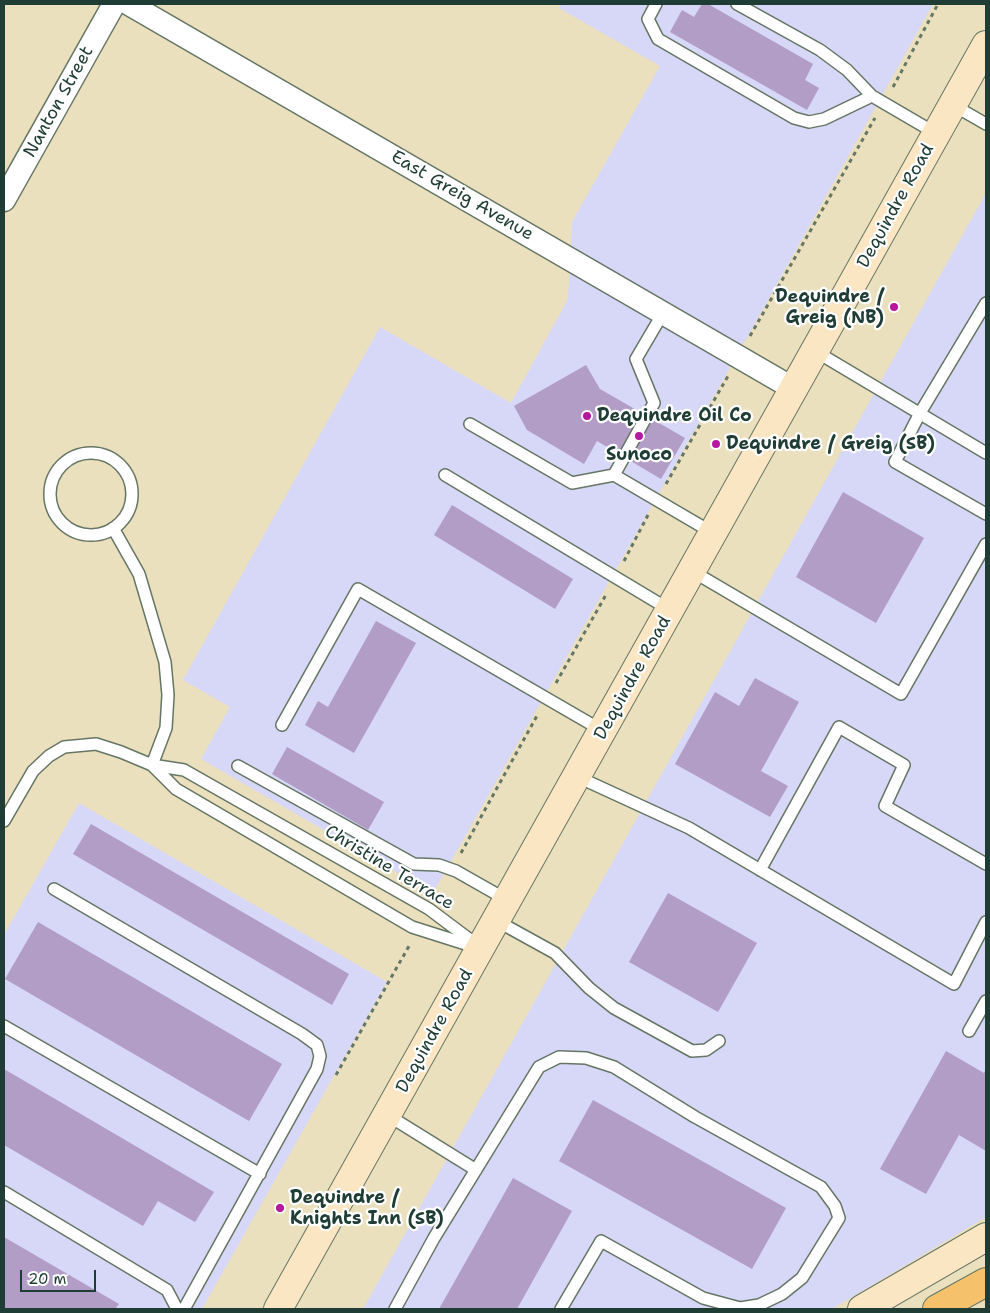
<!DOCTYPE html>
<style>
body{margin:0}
#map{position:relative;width:990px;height:1313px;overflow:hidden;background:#eae0be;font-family:"Shantell Sans",sans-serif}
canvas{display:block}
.frame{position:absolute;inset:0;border:5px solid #1f3d34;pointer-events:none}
.scale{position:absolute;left:20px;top:1270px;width:76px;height:22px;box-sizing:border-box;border:2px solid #1f3d34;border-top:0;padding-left:6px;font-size:15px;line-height:18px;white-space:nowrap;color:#1f3d34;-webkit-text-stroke:4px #fff;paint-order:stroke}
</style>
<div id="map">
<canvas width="990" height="1313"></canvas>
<div class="frame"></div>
<div class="scale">20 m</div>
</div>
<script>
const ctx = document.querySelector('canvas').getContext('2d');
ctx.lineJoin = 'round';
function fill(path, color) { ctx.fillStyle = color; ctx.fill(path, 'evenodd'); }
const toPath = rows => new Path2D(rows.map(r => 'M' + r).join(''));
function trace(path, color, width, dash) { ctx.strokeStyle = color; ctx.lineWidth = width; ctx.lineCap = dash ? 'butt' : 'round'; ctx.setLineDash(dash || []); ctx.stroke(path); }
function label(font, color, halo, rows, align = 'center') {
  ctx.font = font + ' "Shantell Sans",sans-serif'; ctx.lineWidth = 4.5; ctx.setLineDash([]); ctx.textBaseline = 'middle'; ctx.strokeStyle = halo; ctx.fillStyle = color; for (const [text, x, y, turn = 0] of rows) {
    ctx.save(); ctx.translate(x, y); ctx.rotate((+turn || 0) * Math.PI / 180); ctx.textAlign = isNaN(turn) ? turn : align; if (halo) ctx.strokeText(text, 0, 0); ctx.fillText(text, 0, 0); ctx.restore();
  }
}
fill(toPath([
 [561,4,933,4,753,327,433,893,201,759,230,707,183,680,380,327,511,403,568,299,572,222,660,66,559,8],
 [986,193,986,1217,832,1309,363,1309],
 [79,803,387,982,202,1309,4,1309,4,935]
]), '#d7d7f8');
fill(toPath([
 [702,4,708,4,813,64,805,80,819,88,807,110,670,32,682,10,694,17],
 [586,365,600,389,685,438,661,479,597,441,584,464,527,430,514,406],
 [843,492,924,538,876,623,796,577],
 [452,505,573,579,555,609,434,535],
 [376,621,416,643,354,753,305,725,318,701,328,707],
 [755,678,799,702,761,771,788,786,770,817,675,764,715,692,739,706],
 [287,747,384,802,368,830,272,774],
 [91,824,349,974,332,1005,73,854],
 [668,893,757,943,718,1012,629,962],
 [38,922,282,1064,249,1121,5,979],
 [946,1051,984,1073,986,1069,986,1151,959,1135,926,1194,880,1169],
 [4,1069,214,1192,195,1222,158,1201,143,1226,4,1145],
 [593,1100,786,1208,752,1269,559,1161],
 [513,1178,572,1211,517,1309,439,1309],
 [4,1237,119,1304,115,1309,4,1309]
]), '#b19dc6');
const service = toPath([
 [656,4,648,19,658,39,794,118,809,122,824,119,872,96],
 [737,4,820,50,847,70,872,96,937,134],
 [953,105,986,124],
 [986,303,920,413,895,462,986,514],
 [663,313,636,359,654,403,614,475,713,533],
 [815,351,986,453],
 [470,424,572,483,614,475],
 '50 494a41 41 0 1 1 82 0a41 41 0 1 1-82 0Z',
 [445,475,670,610],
 [113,528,139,574,165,662,168,695,166,728,152,765],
 [692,571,901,694,986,544],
 [282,725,358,589,603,731],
 [152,765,176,789,412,927,472,946],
 [238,766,414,864,439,865,456,871,507,900],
 [578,777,689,828,954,984,986,922],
 [4,821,33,771,49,756,64,747,96,744,121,752,152,765,184,770,429,909,481,948],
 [760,870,839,727,904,765,885,806,986,864],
 [54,889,302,1034,317,1045,320,1056,317,1069,184,1309],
 [497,921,555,953,589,988,614,1008,692,1051,706,1050,719,1041],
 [4,1026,260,1174],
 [969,1031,986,1001],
 [389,1116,476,1170],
 [4,1192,167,1290,177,1309],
 [395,1309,434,1238,539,1067,559,1057,586,1058,614,1067,695,1117,821,1187,835,1206,839,1218,802,1278,782,1294,759,1305,740,1308,703,1298,601,1241,561,1309]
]);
const minor = toPath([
 [129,4,794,389],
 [4,200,114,4]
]);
const secondary = toPath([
 [278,1309,986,45],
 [862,1309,986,1237]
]);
const motorway = toPath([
 [937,1309,986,1282]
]);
trace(service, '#667664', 14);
trace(minor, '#667664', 25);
trace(secondary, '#667664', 30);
trace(motorway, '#667664', 30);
trace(toPath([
 [893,87,938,4],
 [750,336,875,118],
 [666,484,728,376],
 [624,561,648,515],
 [556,683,607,593],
 [461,853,538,714],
 [336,1075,409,946]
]), '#667664', 3, [4, 4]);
trace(service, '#fff', 11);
trace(minor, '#fff', 22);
trace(secondary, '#fbe6c4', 28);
trace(motorway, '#f5c16b', 28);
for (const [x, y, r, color] of [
 [894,307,5,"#b5179e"],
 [587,416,5,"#b5179e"],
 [639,436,5,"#b5179e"],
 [716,444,5,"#b5179e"],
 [280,1208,5,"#b5179e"]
]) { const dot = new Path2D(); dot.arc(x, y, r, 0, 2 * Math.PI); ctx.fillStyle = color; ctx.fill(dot); trace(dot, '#fff', 2); }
label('18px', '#1f3d34', '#fff', [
 ["Nanton Street",59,102,-61],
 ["East Greig Avenue",462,196,30],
 ["Dequindre Road",896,206,-61],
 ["Dequindre Road",633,678,-61],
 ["Christine Terrace",389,868,31],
 ["Dequindre Road",435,1031,-61]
]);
label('bold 18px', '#1f3d34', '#fff', [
 ["Dequindre /",884,297,"right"],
 ["Greig (NB)",884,318,"right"],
 ["Dequindre Oil Co",597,416],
 ["Dequindre / Greig (SB)",726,444],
 ["Sunoco",639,455,"center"],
 ["Dequindre /",290,1198],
 ["Knights Inn (SB)",290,1219]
], 'left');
</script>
